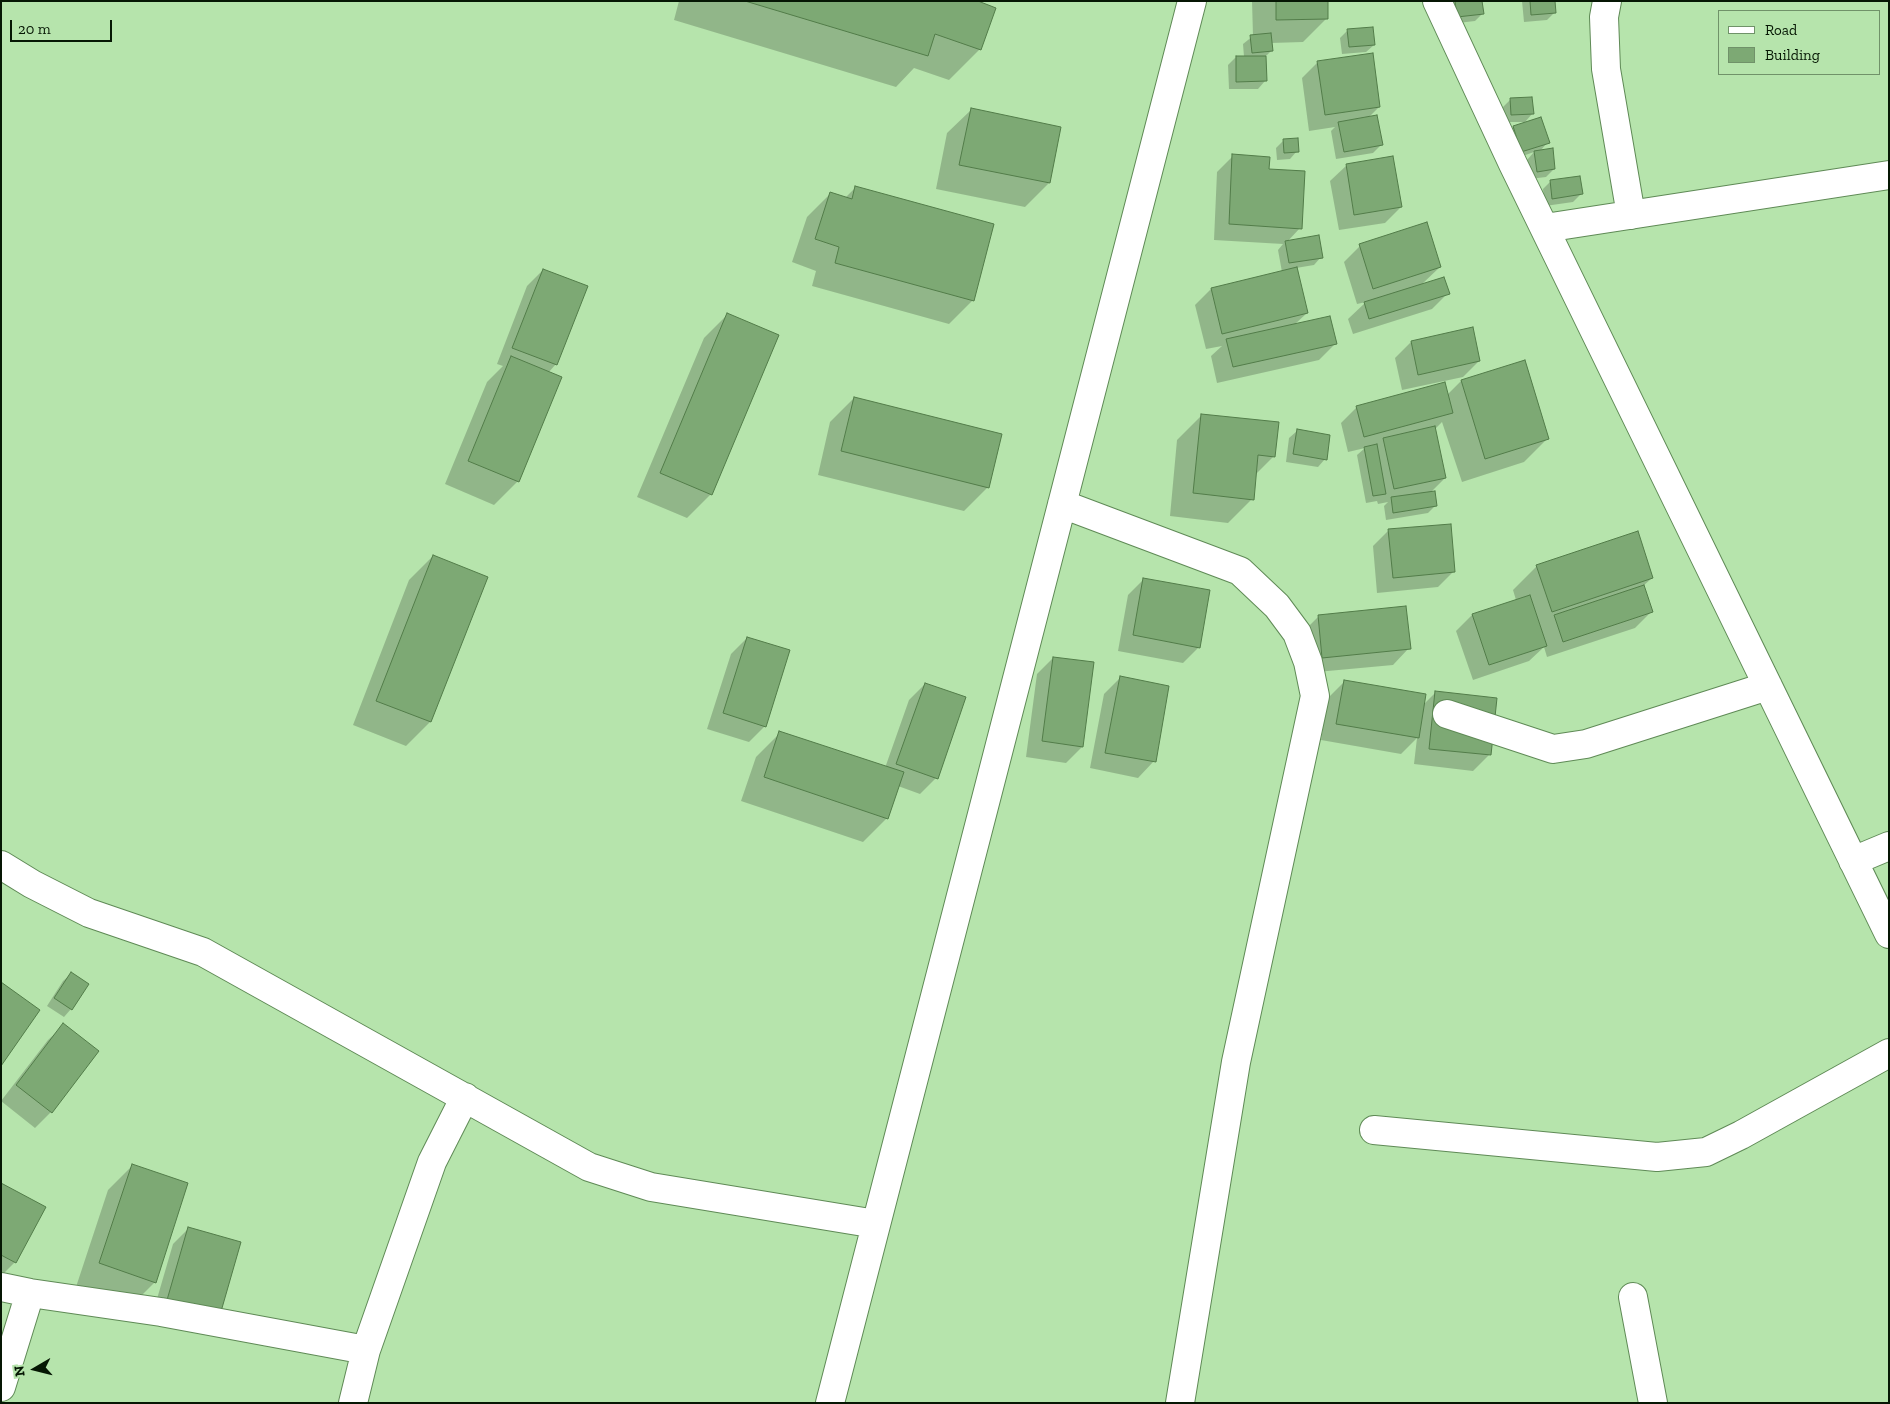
<!DOCTYPE html>
<style>
body{margin:0}
#map{position:relative;width:1890px;height:1404px;overflow:hidden;background:#b6e4ac;font-family:"Zilla Slab",serif}
canvas{display:block}
.frame{position:absolute;inset:0;border:2px solid #061704;pointer-events:none}
.legend{position:absolute;left:1718px;top:10px;width:162px;height:65px;box-sizing:border-box;background:#b6e4ac;border:1px solid #709269;margin:0;padding:6px 9px;list-style:none;font-size:15px;color:#061704}
.legend li{display:flex;align-items:center;gap:10px;height:25px}
.legend b{width:25px;border:1px solid #709269}
.north{position:absolute;left:10px;top:1344px;width:50px;height:50px;-webkit-text-stroke:4px #b6e4ac;paint-order:stroke;rotate:262deg;font-size:14px;font-weight:700;line-height:20px;text-align:center;color:#061704}
.north::after{content:'';display:block;margin:auto;width:18px;height:22px;background:#061704;clip-path:polygon(50% 0,100% 100%,50% 72%,0 100%)}
.scale{position:absolute;left:10px;top:20px;width:102px;height:22px;box-sizing:border-box;border:2px solid #061704;border-top:0;padding-left:6px;font-size:15px;line-height:18px;white-space:nowrap;color:#061704;-webkit-text-stroke:4px #b6e4ac;paint-order:stroke}
</style>
<div id="map">
<canvas width="1890" height="1404"></canvas>
<div class="frame"></div>
<ul class="legend">
<li><b style="height:6px;background:#fff"></b>Road</li>
<li><b style="height:14px;background:#7da974"></b>Building</li>
</ul>
<div class="north">N</div>
<div class="scale">20 m</div>
</div>
<script>
const ctx = document.querySelector('canvas').getContext('2d');
ctx.lineJoin = 'round';
function fill(path, color) { ctx.fillStyle = color; ctx.fill(path, 'evenodd'); }
const toPath = rows => new Path2D(rows.map(r => 'M' + r).join(''));
function trace(path, color, width, dash) { ctx.strokeStyle = color; ctx.lineWidth = width; ctx.lineCap = dash ? 'butt' : 'round'; ctx.setLineDash(dash || []); ctx.stroke(path); }
fill(toPath([
 [679,1,974,1,980,49,949,80,914,68,896,87,674,20],
 [1252,1,1326,1,1327,18,1303,42,1271,43,1271,51,1265,57,1265,81,1258,89,1229,89,1228,65,1236,57,1244,57,1243,44,1253,36],
 [1447,1,1481,1,1482,14,1475,21,1449,24],
 [1522,1,1554,1,1555,12,1547,20,1524,22],
 [1348,30,1374,45,1366,52,1342,54,1340,38],
 [1318,62,1379,107,1368,118,1381,145,1373,153,1336,159,1331,131,1335,127,1309,131,1302,78],
 [1510,100,1532,114,1525,122,1504,122,1503,107],
 [971,110,1060,128,1049,183,1025,207,936,189,947,133],
 [1541,118,1548,142,1540,151,1554,169,1546,177,1529,179,1527,160,1534,152,1514,159,1506,135,1513,127],
 [1284,140,1297,151,1290,159,1277,160,1276,148],
 [1233,156,1268,170,1300,228,1287,242,1321,257,1314,265,1296,268,1307,313,1294,325,1335,344,1319,360,1217,383,1211,356,1222,346,1206,349,1195,305,1211,289,1282,272,1278,250,1283,244,1214,240,1217,172],
 [1347,165,1401,207,1385,223,1339,230,1330,181],
 [1551,181,1581,194,1573,202,1545,206,1543,189],
 [856,187,973,300,949,324,812,286,816,271,792,262,807,217,831,193,845,198],
 [1360,246,1440,267,1421,285,1448,293,1432,309,1353,334,1348,319,1366,302,1357,304,1344,262],
 [543,270,556,364,548,373,518,481,494,505,445,484,487,382,503,366,497,364,527,286],
 [728,314,711,494,687,518,637,497,704,338],
 [1411,342,1479,361,1463,377,1402,390,1395,358],
 [1524,361,1548,438,1524,462,1462,482,1442,422,1435,429,1445,478,1430,493,1436,505,1428,513,1386,520,1384,506,1388,502,1378,504,1377,501,1366,503,1357,455,1365,448,1348,452,1341,423,1357,407,1447,395,1461,381],
 [854,398,988,487,964,511,818,475,830,422],
 [1201,416,1274,456,1255,475,1252,499,1228,523,1170,516,1177,440],
 [1297,431,1325,459,1318,467,1286,462,1289,438],
 [1389,530,1454,571,1438,587,1377,593,1373,546],
 [433,556,487,578,430,722,406,746,353,725,409,580],
 [1537,566,1652,578,1643,586,1651,612,1635,628,1547,657,1544,647,1529,661,1473,680,1456,631,1472,615,1516,600,1513,590],
 [1144,579,1199,647,1183,663,1118,651,1128,595],
 [1318,617,1409,648,1393,665,1306,673,1302,633],
 [747,638,765,726,749,742,707,729,731,654],
 [1053,658,1082,747,1066,763,1026,757,1037,674],
 [1120,678,1154,761,1138,778,1090,768,1104,694],
 [1344,682,1422,706,1436,692,1489,755,1473,771,1414,764,1417,738,1401,754,1321,740,1328,698],
 [925,684,936,778,920,794,898,786,887,818,863,842,741,801,756,757,780,733,885,768,909,700],
 [71,974,71,1009,64,1017,47,1006,63,981],
 [64,1025,98,1052,51,1112,35,1128,1,1101,48,1040],
 [132,1166,155,1282,131,1306,76,1287,108,1190],
 [1,1185,15,1262,1,1276],
 [189,1228,240,1243,152,1316,173,1244]
]), '#0003');
const building = toPath([
 [745,1,978,1,996,8,981,50,935,34,928,56,745,1],
 [1276,1,1328,1,1328,19,1276,20,1276,1],
 [1455,1,1482,1,1484,14,1457,17,1455,1],
 [1530,1,1555,1,1556,13,1531,15,1530,1],
 [1373,27,1375,45,1349,47,1347,29,1373,27],
 [1271,33,1273,51,1252,53,1250,35,1271,33],
 [1373,53,1380,107,1325,115,1317,61,1373,53],
 [1236,56,1266,56,1267,81,1236,82,1236,56],
 [1532,97,1534,114,1511,115,1510,98,1532,97],
 [971,108,1061,127,1050,183,959,165,971,108],
 [1377,115,1383,145,1344,152,1338,122,1377,115],
 [1541,117,1550,143,1521,152,1513,126,1541,117],
 [1298,138,1299,152,1284,153,1283,139,1298,138],
 [1553,148,1555,169,1537,172,1534,151,1553,148],
 [1232,154,1270,157,1269,169,1305,171,1302,229,1229,224,1232,154],
 [1393,156,1402,207,1354,215,1346,164,1393,156],
 [1580,176,1583,194,1552,199,1550,180,1580,176],
 [855,186,994,224,974,301,835,263,839,247,815,239,830,192,852,199,855,186],
 [1427,222,1441,267,1373,289,1359,244,1427,222],
 [1319,235,1323,258,1289,263,1285,241,1319,235],
 [1297,267,1308,313,1222,334,1211,288,1297,267],
 [543,269,588,286,557,365,512,348,543,269],
 [1444,277,1450,294,1369,319,1364,302,1444,277],
 [727,313,779,335,712,495,660,473,727,313],
 [1330,316,1337,344,1233,367,1226,339,1330,316],
 [1473,327,1480,361,1418,375,1411,341,1473,327],
 [511,356,562,377,519,482,468,461,511,356],
 [1525,360,1549,439,1485,459,1461,380,1525,360],
 [1445,382,1453,413,1364,437,1356,406,1445,382],
 [854,397,1002,434,989,488,841,451,854,397],
 [1201,414,1279,422,1275,457,1258,455,1254,500,1193,493,1201,414],
 [1435,426,1446,478,1394,489,1383,438,1435,426],
 [1297,429,1330,435,1327,460,1293,454,1297,429],
 [1377,444,1386,494,1373,496,1364,447,1377,444],
 [1435,491,1437,506,1393,513,1391,497,1435,491],
 [1451,524,1455,572,1393,578,1388,529,1451,524],
 [1638,531,1653,578,1552,612,1536,565,1638,531],
 [433,555,488,577,431,722,376,701,433,555],
 [1143,578,1210,590,1200,648,1133,635,1143,578],
 [1644,585,1653,612,1563,642,1554,615,1644,585],
 [1530,595,1547,646,1489,665,1472,614,1530,595],
 [1406,606,1411,649,1322,658,1318,615,1406,606],
 [747,637,790,650,766,727,723,713,747,637],
 [1053,657,1094,662,1083,747,1042,741,1053,657],
 [1120,676,1169,686,1156,762,1105,753,1120,676],
 [1344,680,1426,694,1419,738,1336,724,1344,680],
 [925,683,966,697,938,779,896,764,925,683],
 [1435,691,1497,698,1491,755,1429,749,1435,691],
 [779,731,904,772,888,819,764,777,779,731],
 [71,972,89,984,72,1010,54,998,71,972],
 [1,982,40,1010,1,1066,1,982],
 [63,1023,99,1051,52,1113,16,1085,63,1023],
 [132,1164,188,1183,156,1283,99,1263,132,1164],
 [1,1183,46,1207,16,1263,1,1255,1,1183],
 [188,1227,241,1242,220,1315,167,1300,188,1227]
]);
fill(building, '#7da974');
trace(building, '#527c49', 1);
const street = toPath([
 [1437,1,1513,164,1889,934],
 [1607,1,1604,17,1606,69,1631,215],
 [1545,228,1889,175],
 [1062,504,1240,571,1277,606,1297,633,1308,662,1315,696,1236,1062,1180,1403],
 [1447,714,1553,749,1586,744,1768,686],
 [1853,861,1889,846],
 [1,865,32,884,89,913,203,952,589,1167,651,1187,876,1224],
 [1374,1130,1657,1157,1706,1152,1741,1135,1889,1053],
 [1,1287,30,1293,161,1312,366,1350],
 [1633,1297,1653,1403],
 [1,1387,30,1293],
 [353,1403,366,1350,432,1162,465,1097],
 [830,1403,1192,1]
]);
trace(street, '#5f8a56', 30);
trace(street, '#fff', 28);
</script>
